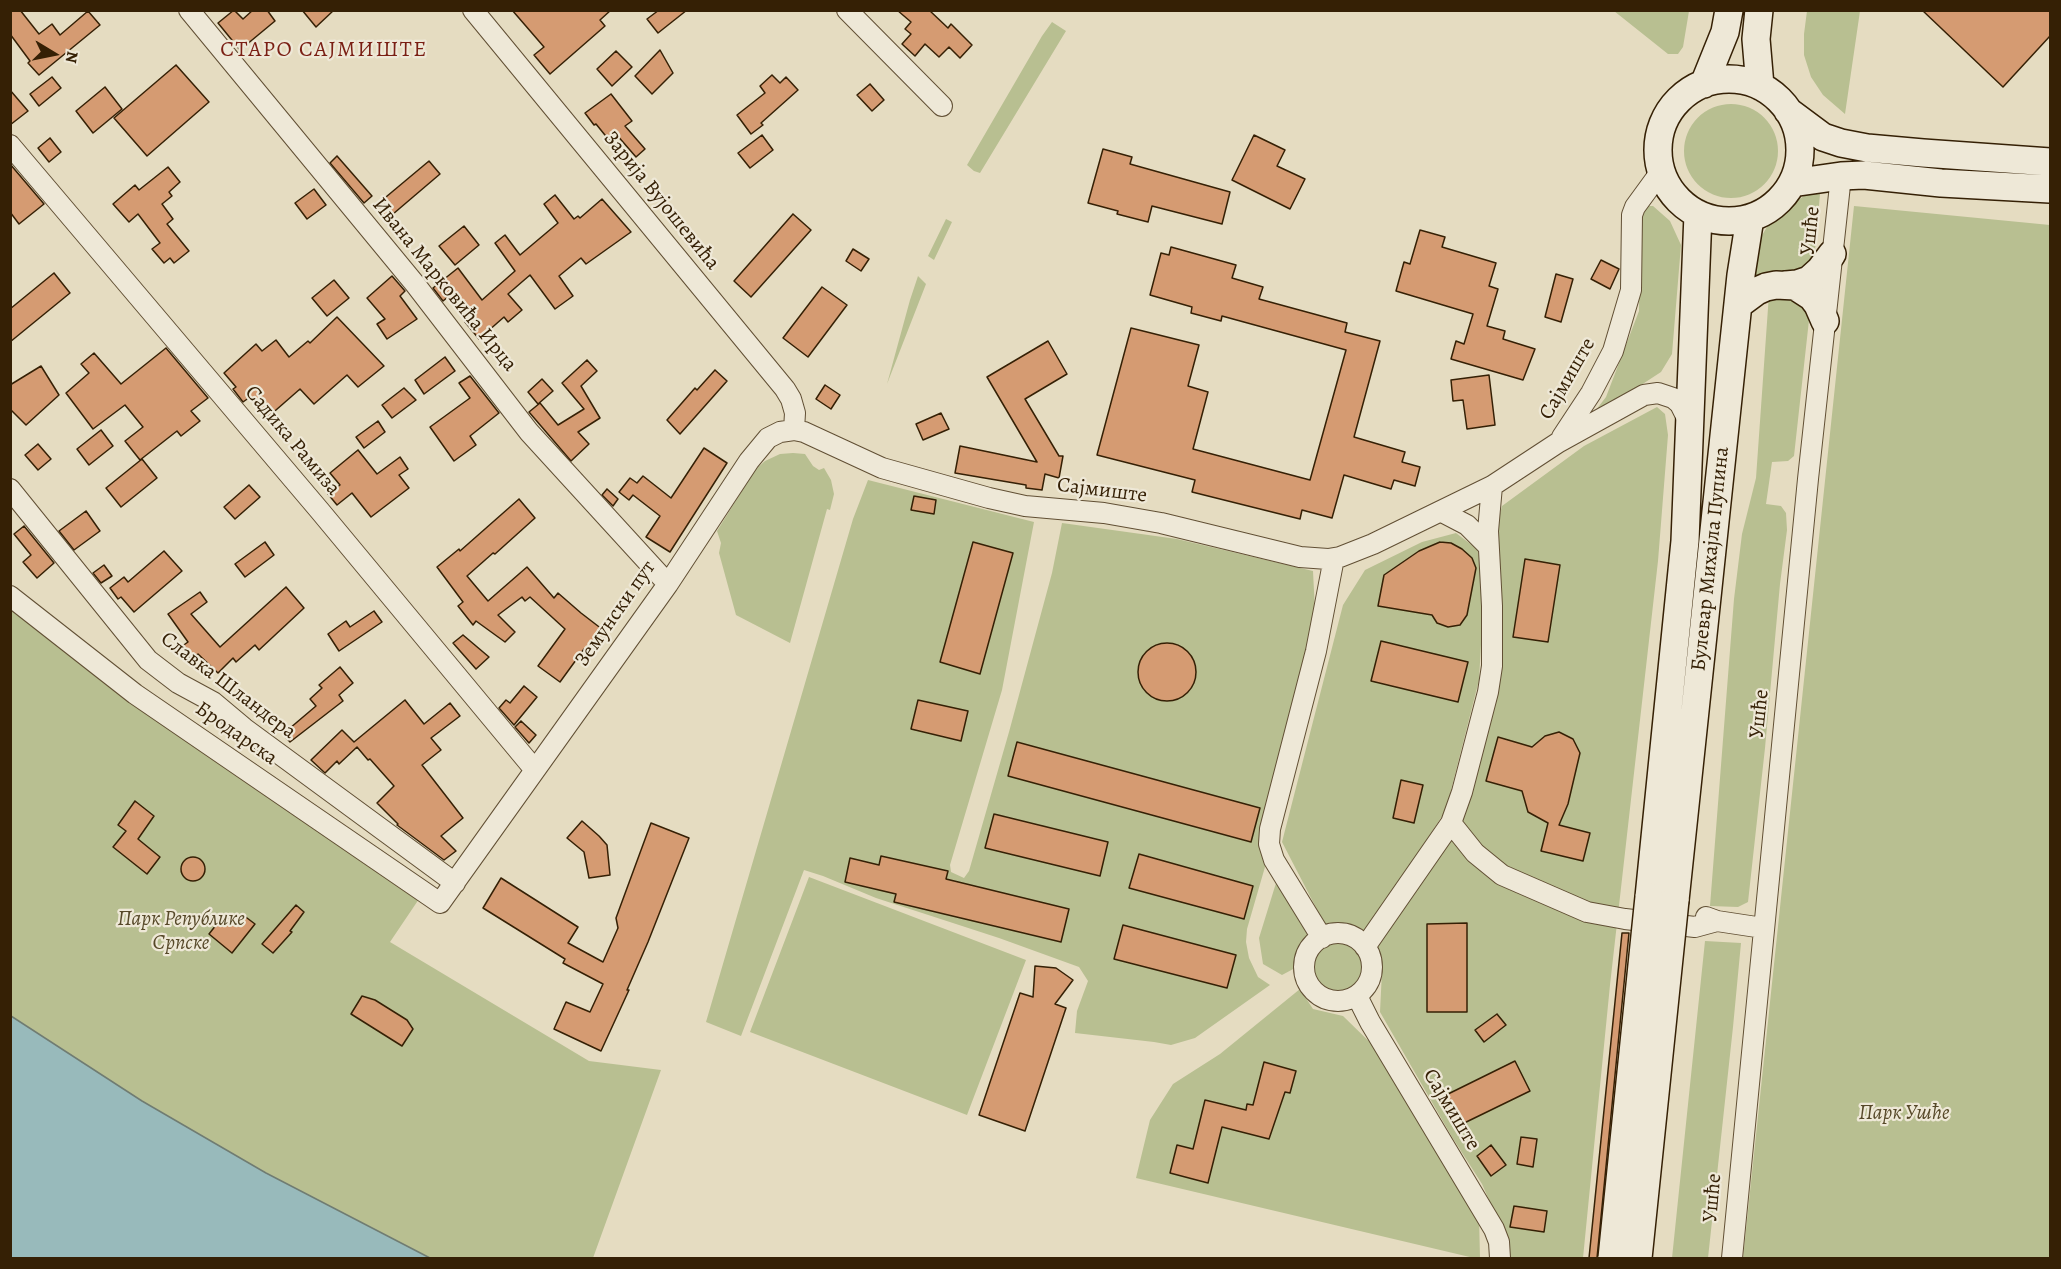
<!DOCTYPE html>
<meta charset="utf-8">
<style>
body{margin:0}
#map{position:relative;width:2061px;height:1269px;overflow:hidden;background:#e5dcc1;font-family:Alegreya,serif}
canvas{display:block}
.frame{position:absolute;inset:0;border:12px solid #352005;pointer-events:none}
.north{position:absolute;left:24px;top:24px;width:60px;height:60px;-webkit-text-stroke:4px #eee8d7;paint-order:stroke;rotate:100deg;font-size:16px;font-weight:700;line-height:24px;text-align:center;color:#352005}
.north::after{content:'';display:block;margin:auto;width:21px;height:27px;background:#352005;clip-path:polygon(50% 0,100% 100%,50% 72%,0 100%)}
</style>
<div id="map">
<canvas width="2061" height="1269"></canvas>
<div class="frame"></div>
<div class="north">N</div>
</div>
<script>
const ctx = document.querySelector('canvas').getContext('2d');
ctx.lineJoin = 'round';
function fill(path, color) { ctx.fillStyle = color; ctx.fill(path, 'evenodd'); }
const toPath = rows => new Path2D(rows.map(r => 'M' + r).join(''));
function trace(path, color, width, dash) { ctx.strokeStyle = color; ctx.lineWidth = width; ctx.lineCap = dash ? 'butt' : 'round'; ctx.setLineDash(dash || []); ctx.stroke(path); }
function label(font, color, halo, rows, align = 'center') {
  ctx.font = font + ' Alegreya,serif'; ctx.lineWidth = 4.5; ctx.setLineDash([]); ctx.textBaseline = 'middle'; ctx.strokeStyle = halo; ctx.fillStyle = color; for (const [text, x, y, turn = 0] of rows) {
    ctx.save(); ctx.translate(x, y); ctx.rotate((+turn || 0) * Math.PI / 180); ctx.textAlign = isNaN(turn) ? turn : align; if (halo) ctx.strokeText(text, 0, 0); ctx.fillText(text, 0, 0); ctx.restore();
  }
}
fill(toPath([
 [1614,11,1689,11,1683,47,1678,54,1668,54],
 [1807,11,1860,11,1845,114,1823,95,1811,77,1804,55,1804,34],
 [1052,22,1066,31,980,173,974,171,967,165,1042,36],
 '1684 151a47 47 0 1 1 94 0a47 47 0 1 1-94 0Z',
 [1816,191,1820,194,1814,262,1806,270,1753,282,1760,239,1768,225,1781,215,1792,204,1804,196],
 [1648,206,1653,206,1670,221,1681,245,1672,354,1661,372,1589,419,1606,397,1639,311,1640,225,1644,209],
 [1854,206,2050,225,2050,1258,1743,1258],
 [946,219,952,222,934,260,928,256],
 [918,276,926,284,887,384,910,300],
 [1769,294,1795,297,1807,311,1809,320,1794,456,1788,461,1772,462,1766,504,1781,506,1786,513,1787,530,1780,584,1765,748,1748,902,1738,907,1710,906,1734,599,1742,534,1756,478],
 [1657,407,1665,414,1668,435,1658,561,1610,985,1583,1258,1506,1258,1507,1241,1482,1184,1452,1137,1380,1012,1382,971,1375,945,1479,758,1497,524,1502,506,1584,446],
 [793,453,805,454,813,466,819,470,824,468,831,480,834,494,830,510,827,509,790,643,736,615,719,553,721,543,717,531,755,470,765,461,780,454],
 [868,480,1034,522,1002,690,950,865,951,872,964,878,969,871,1009,732,1052,573,1062,523,1177,539,1313,571,1315,611,1268,810,1267,860,1247,929,1246,942,1249,958,1258,977,1270,985,1195,1038,1171,1045,1154,1042,1075,1033,1077,1011,1088,981,1079,967,999,938,876,898,823,876,804,870,741,1036,706,1022,853,519],
 [1456,533,1477,549,1485,574,1479,680,1446,810,1365,935,1357,928,1341,924,1326,927,1282,842,1343,605,1365,570,1422,542],
 [10,602,419,899,390,942,589,1061,661,1070,593,1258,430,1258,266,1173,142,1101,11,1016],
 [809,877,1026,960,967,1115,750,1032],
 [1276,883,1312,937,1300,953,1297,967,1282,975,1263,964,1259,938],
 [1333,940,1356,946,1366,959,1366,969,1364,976,1360,985,1353,993,1333,994,1322,990,1312,980,1309,971,1312,958,1319,947],
 [1705,941,1741,943,1733,1027,1708,1258,1672,1258],
 [1300,989,1313,1009,1343,1016,1384,1056,1479,1215,1480,1258,1474,1258,1136,1178,1150,1120,1173,1084,1220,1054]
]), '#b8bf91');
const water = toPath([
 [11,1016,142,1101,266,1173,430,1258,11,1258,11,1016]
]);
fill(water, '#98babb');
trace(water, '#707c72', 1.5);
const building = toPath([
 [10,10,20,10,39,34,52,24,60,35,88,11,100,25,39,75,28,63,30,61,10,34,10,10],
 [234,10,243,19,253,10,267,10,275,21,240,50,218,23,234,10],
 [302,10,334,10,316,27,302,10],
 [512,10,611,10,600,20,605,26,550,74,534,55,544,47,512,10],
 [659,10,687,10,658,33,647,19,659,10],
 [897,10,929,10,948,28,951,24,972,45,960,58,949,47,939,57,925,44,915,56,902,44,911,34,905,29,911,22,897,10],
 [1922,10,2050,10,2050,36,2003,87,1922,10],
 [660,50,673,73,652,94,635,76,660,50],
 [616,51,632,67,612,86,597,69,616,51],
 [176,65,209,102,147,156,114,118,176,65],
 [772,75,780,83,786,77,798,90,761,123,763,125,751,134,737,115,765,93,760,86,772,75],
 [52,77,61,88,39,106,30,94,52,77],
 [870,84,884,100,872,111,857,95,870,84],
 [105,87,122,109,93,133,76,111,105,87],
 [10,90,28,111,10,125,10,90],
 [611,94,632,121,625,126,645,149,636,157,616,134,609,140,596,124,594,125,585,113,611,94],
 [762,135,773,150,750,168,738,153,762,135],
 [1254,135,1285,150,1277,166,1305,179,1290,209,1232,180,1254,135],
 [50,138,61,152,49,162,38,148,50,138],
 [1103,149,1132,157,1130,164,1230,192,1222,224,1152,206,1148,222,1117,214,1118,211,1088,203,1103,149],
 [337,156,372,196,364,203,330,163,337,156],
 [429,161,440,174,386,220,374,207,429,161],
 [10,164,44,204,19,224,10,212,10,164],
 [168,167,180,182,169,192,172,196,162,204,173,219,167,224,189,251,174,263,170,258,164,263,152,249,160,243,138,214,129,222,113,204,135,185,139,190,168,167],
 [314,189,326,205,307,219,295,203,314,189],
 [555,195,574,219,578,216,580,218,602,199,631,232,586,264,581,258,559,276,573,296,555,309,530,275,508,294,522,310,508,322,504,317,479,339,465,322,472,316,454,292,443,301,433,288,458,268,482,300,515,271,495,243,505,235,520,255,558,223,544,204,555,195],
 [793,214,811,230,751,297,734,281,793,214],
 [464,226,479,245,455,265,439,246,464,226],
 [1420,230,1445,237,1442,247,1496,263,1489,286,1498,289,1487,326,1505,331,1503,339,1535,349,1523,380,1451,359,1456,341,1464,344,1473,314,1396,291,1404,262,1410,264,1420,230],
 [1171,247,1236,265,1232,278,1263,287,1259,299,1347,323,1345,332,1380,341,1354,437,1405,452,1402,462,1420,467,1415,486,1394,480,1391,489,1344,475,1332,518,1302,510,1300,519,1192,492,1195,480,1097,455,1131,328,1199,345,1188,386,1208,392,1193,449,1310,480,1346,350,1222,316,1221,321,1191,313,1192,307,1150,295,1161,253,1169,255,1171,247],
 [853,249,869,259,861,271,846,261,853,249],
 [1601,260,1619,269,1610,289,1591,279,1601,260],
 [54,273,70,293,10,342,10,309,54,273],
 [1556,274,1573,279,1561,322,1545,317,1556,274],
 [392,276,405,291,400,296,417,319,387,339,377,324,385,319,367,298,392,276],
 [334,280,349,298,327,316,312,298,334,280],
 [822,287,847,305,808,357,783,338,822,287],
 [337,317,384,366,358,387,347,375,314,404,300,389,268,417,250,397,243,402,233,389,236,387,224,373,256,344,262,351,276,340,289,357,308,341,310,343,337,317],
 [1048,341,1067,374,1025,399,1059,456,1063,456,1059,478,1045,474,1042,490,1026,488,1026,485,955,473,960,446,1037,462,987,377,1048,341],
 [166,348,208,398,191,411,200,421,181,436,177,431,140,460,125,441,143,427,125,405,93,429,66,393,89,373,81,364,94,353,121,384,166,348],
 [445,357,455,371,424,394,415,380,445,357],
 [587,360,597,371,581,386,600,418,578,432,589,444,571,461,529,412,540,403,558,425,584,409,562,383,587,360],
 [41,366,59,395,26,425,10,409,10,385,41,366],
 [715,370,727,381,680,434,667,420,695,388,697,390,715,370],
 [1489,375,1495,425,1467,429,1463,400,1453,401,1451,380,1489,375],
 [470,376,499,413,470,436,476,445,454,461,430,427,470,398,459,383,470,376],
 [542,379,553,391,538,404,528,392,542,379],
 [825,385,840,395,831,409,816,399,825,385],
 [404,388,416,400,392,418,382,405,404,388],
 [941,413,949,429,923,440,916,424,941,413],
 [378,421,385,432,364,448,356,437,378,421],
 [101,430,113,446,89,465,77,449,101,430],
 [38,444,51,459,38,470,25,455,38,444],
 [704,448,727,463,670,552,646,537,660,516,633,495,629,500,619,492,630,478,637,483,643,476,671,498,704,448],
 [358,450,377,474,400,457,408,469,399,475,409,488,371,517,352,493,337,505,328,494,340,485,330,473,358,450],
 [142,459,157,478,121,507,106,488,142,459],
 [249,485,260,497,235,519,224,507,249,485],
 [607,489,618,499,613,506,602,495,607,489],
 [914,496,936,500,934,514,911,510,914,496],
 [519,499,535,518,495,554,493,553,467,576,488,601,527,567,554,598,558,593,581,613,607,633,591,654,584,649,560,682,538,666,565,629,530,597,525,601,522,597,498,615,515,632,505,642,476,621,473,625,458,606,463,602,437,567,459,549,460,551,519,499],
 [86,511,100,531,74,550,59,531,86,511],
 [24,526,54,563,37,578,23,562,31,555,14,534,24,526],
 [265,542,274,555,245,577,235,564,265,542],
 [973,542,1013,553,980,674,940,662,973,542],
 [1440,542,1451,543,1462,549,1472,558,1476,568,1467,615,1460,625,1448,627,1437,623,1432,615,1378,606,1384,575,1419,551,1440,542],
 [164,551,182,571,134,612,121,597,118,599,110,588,124,577,128,582,164,551],
 [1525,559,1560,565,1548,642,1513,637,1525,559],
 [104,565,112,576,101,583,93,573,104,565],
 [286,587,304,608,259,650,255,645,236,662,233,658,218,673,198,654,191,660,181,647,188,642,168,614,200,592,207,602,191,614,220,647,286,587],
 [374,611,382,622,339,651,328,634,346,621,350,627,374,611],
 [463,635,489,657,476,669,453,643,463,635],
 [1381,641,1468,662,1458,702,1371,681,1381,641],
 '1138 672a29 29 0 1 1 58 0a29 29 0 1 1-58 0Z',
 [340,667,353,683,339,695,343,701,290,742,283,734,316,706,310,699,322,688,319,685,340,667],
 [524,686,537,697,514,725,499,708,506,700,510,703,524,686],
 [405,700,424,724,450,703,460,716,431,738,441,750,422,765,463,818,441,836,456,851,444,860,397,825,398,824,377,803,394,786,370,759,368,760,357,747,339,764,337,761,325,773,311,760,342,730,354,742,405,700],
 [918,700,968,711,961,741,911,729,918,700],
 [521,721,536,735,529,743,515,727,521,721],
 [1559,732,1573,739,1580,753,1568,804,1559,825,1590,833,1583,861,1541,851,1548,823,1528,812,1522,791,1486,781,1498,737,1532,747,1545,736,1559,732],
 [1017,742,1260,808,1251,842,1008,776,1017,742],
 [1401,780,1423,785,1414,823,1393,818,1401,780],
 [135,801,154,816,138,839,160,857,147,874,113,847,126,831,118,825,135,801],
 [994,814,1108,842,1100,876,985,848,994,814],
 [582,821,599,836,607,845,610,875,589,878,584,852,567,838,582,821],
 [651,823,689,838,648,942,627,990,629,990,601,1051,554,1029,566,1002,590,1012,603,984,563,963,565,959,483,908,501,878,578,927,568,943,603,962,618,928,616,918,651,823],
 [1139,854,1253,886,1244,919,1129,888,1139,854],
 [881,856,948,871,946,879,1069,909,1061,942,894,902,896,894,845,882,850,858,879,865,881,856],
 '181 869a12 12 0 1 1 24 0a12 12 0 1 1-24 0Z',
 [296,905,304,912,290,931,292,932,273,953,262,944,296,905],
 [224,915,236,924,243,915,255,924,232,953,209,934,224,915],
 [1467,923,1467,1012,1427,1012,1427,924,1467,923],
 [1123,925,1236,955,1227,988,1114,959,1123,925],
 [1622,933,1629,933,1597,1258,1589,1258,1622,933],
 [1035,966,1056,968,1073,980,1055,1004,1066,1008,1025,1131,979,1115,1020,993,1033,997,1035,966],
 [362,996,375,1000,407,1020,413,1029,402,1046,351,1014,362,996],
 [1497,1014,1506,1025,1484,1042,1475,1030,1497,1014],
 [1515,1061,1530,1091,1456,1127,1442,1097,1515,1061],
 [1264,1062,1296,1071,1290,1093,1285,1092,1269,1139,1222,1127,1208,1183,1170,1173,1177,1145,1193,1149,1205,1100,1246,1110,1247,1104,1253,1105,1264,1062],
 [1521,1137,1537,1139,1533,1167,1517,1164,1521,1137],
 [1491,1145,1506,1165,1491,1176,1477,1156,1491,1145],
 [1514,1206,1547,1211,1544,1232,1510,1227,1514,1206]
]);
fill(building, '#d59b72');
trace(building, '#352005', 1.5);
const minor = toPath([
 [189,10,415,284,529,432,668,584],
 [473,10,785,389,791,399,795,413,794,430],
 [847,10,942,106],
 [10,145,320,511,535,770],
 [1562,437,1591,393,1613,351,1631,290,1632,215,1635,207,1662,170],
 [10,489,148,660,178,683,213,702,244,728,455,883],
 [1442,512,1467,525,1488,546],
 [10,596,135,694,440,903,668,584,749,461,768,438,780,432,794,430,804,432,882,468,989,498,1025,506,1104,513,1161,523,1300,557,1328,559,1340,557,1373,544,1492,486,1559,442,1644,395,1658,393,1673,398,1680,404,1690,424],
 [1451,823,1475,853,1502,875,1587,912,1625,919,1695,927,1717,921],
 [1706,917,1717,921,1763,928],
 '1304 967a34 34 0 1 1 68 0a34 34 0 1 1-68 0Z',
 [1322,938,1274,860,1269,844,1270,829,1316,651,1334,558],
 [1365,947,1451,823,1462,792,1488,692,1492,666,1492,606,1488,531,1492,486],
 [1357,996,1370,1022,1494,1229,1499,1242,1500,1258],
 [1732,1258,1808,479,1841,176]
]);
const secondary = toPath([
 [1759,10,1756,39,1760,86],
 '1658 150a71 71 0 1 1 142 0a71 71 0 1 1-142 0Z',
 [1704,84,1725,32,1729,10],
 [1788,111,1823,137,1841,143,1867,148,1923,153,2050,162],
 [1792,183,1841,176,1864,175,1941,183,2050,189],
 [1786,285,1797,284,1809,280,1820,270,1832,254],
 [1738,305,1757,291,1766,287,1776,285,1795,286,1812,297,1818,305,1825,321],
 [1649,897,1685,541,1698,214],
 [1675,900,1741,275,1750,218]
]);
trace(minor, '#614f34', 22);
trace(secondary, '#352005', 30);
trace(minor, '#eee8d7', 20);
trace(secondary, '#eee8d7', 27);
const secondaryBridge = toPath([
 [1612,1258,1649,897],
 [1638,1258,1675,900]
]);
trace(secondaryBridge, '#352005', 30, []);
trace(secondaryBridge, '#eee8d7', 27);
label('21px', '#352005', '#eee8d7', [
 ["Зарија Вујошевића",661,201,51],
 ["Ушће",1811,231,-84],
 ["Ивана Марковића Ирца",444,285,51],
 ["Сајмиште",1568,379,-60],
 ["Садика Рамиза",292,441,50],
 ["Сајмиште",1102,491,7],
 ["Булевар Михајла Пупина",1711,559,-84],
 ["Земунски пут",616,614,-55],
 ["Славка Шландера",228,686,37],
 ["Ушће",1760,714,-84],
 ["Бродарска",236,734,35],
 ["Сајмиште",1451,1110,59],
 ["Ушће",1713,1198,-85]
]);
label('italic 21px', '#564828', '#eee8d7', [
 ["Парк Републике",181,920],
 ["Српске",181,944],
 ["Парк Ушће",1904,1114]
]);
ctx.letterSpacing = '1.5px';
label('22px', '#7a1f14', '#eee8d7', [
 ["СТАРО САЈМИШТЕ",324,51]
]);
ctx.letterSpacing = '0px';
</script>
